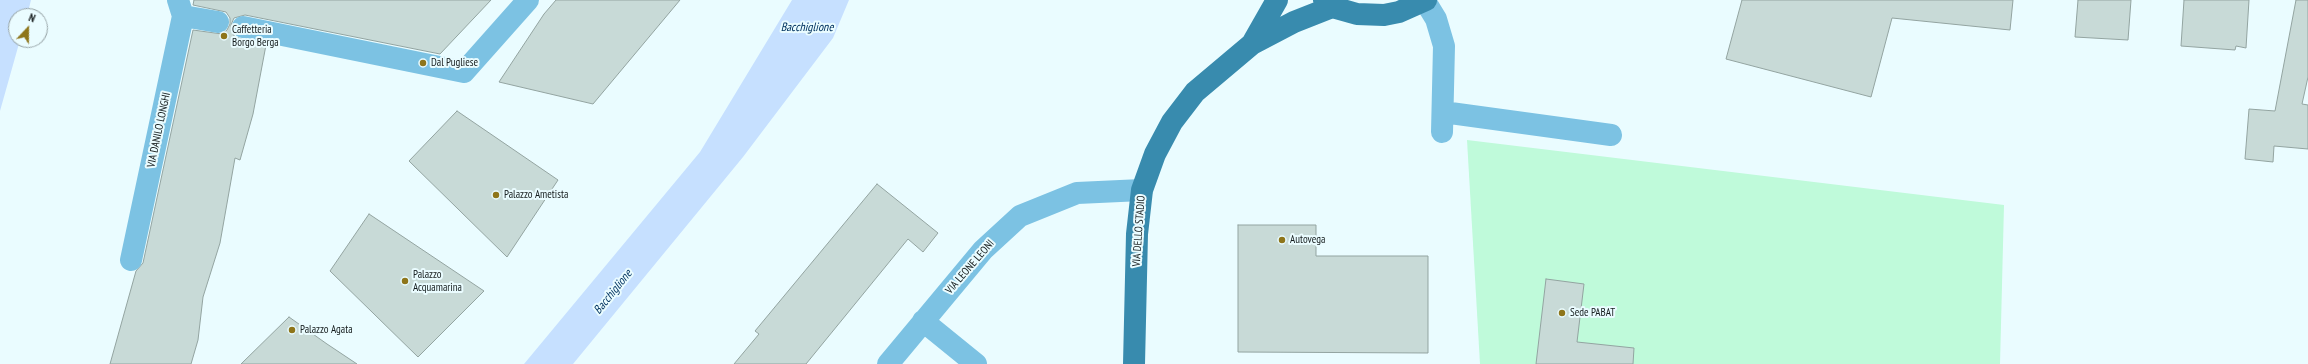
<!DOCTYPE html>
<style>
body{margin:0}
#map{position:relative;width:2308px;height:364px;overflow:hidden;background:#eafcff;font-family:"PT Sans Narrow",sans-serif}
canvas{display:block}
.north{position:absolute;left:8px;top:8px;width:40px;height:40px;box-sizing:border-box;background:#eafcff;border:1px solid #95a2a5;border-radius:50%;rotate:22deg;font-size:11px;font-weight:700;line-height:16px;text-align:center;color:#151c1d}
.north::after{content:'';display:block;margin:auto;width:14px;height:18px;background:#8e751a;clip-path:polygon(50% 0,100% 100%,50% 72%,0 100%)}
</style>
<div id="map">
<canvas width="2308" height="364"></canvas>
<div class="north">N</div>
</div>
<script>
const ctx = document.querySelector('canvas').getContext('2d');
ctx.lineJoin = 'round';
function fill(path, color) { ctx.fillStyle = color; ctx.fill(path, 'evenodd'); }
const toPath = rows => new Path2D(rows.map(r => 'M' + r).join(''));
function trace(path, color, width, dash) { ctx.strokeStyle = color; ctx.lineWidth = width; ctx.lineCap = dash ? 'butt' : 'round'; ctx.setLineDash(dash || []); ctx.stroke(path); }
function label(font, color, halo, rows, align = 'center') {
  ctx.font = font + ' "PT Sans Narrow",sans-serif'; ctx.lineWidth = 4; ctx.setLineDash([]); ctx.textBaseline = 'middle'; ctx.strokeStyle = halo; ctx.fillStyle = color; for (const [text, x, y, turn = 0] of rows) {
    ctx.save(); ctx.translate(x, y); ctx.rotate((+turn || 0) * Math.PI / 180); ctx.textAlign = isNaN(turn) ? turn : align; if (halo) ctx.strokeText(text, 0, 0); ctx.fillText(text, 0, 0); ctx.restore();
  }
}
fill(toPath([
 [1467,140,2004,205,2000,364,1480,364]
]), '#bffada');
fill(toPath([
 [0,0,31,0,27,16,16,16,16,40,20,40,0,111],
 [792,0,849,0,833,38,743,157,573,364,524,364,700,152]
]), '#c6e0ff');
const building = toPath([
 [194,0,491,0,440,54,245,15,234,18,231,25,231,31,235,37,266,45,253,114,240,160,235,158,220,243,203,297,198,340,191,364,110,364,136,271,143,263,193,30,222,34,227,30,230,24,230,18,226,12,193,5,194,0],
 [556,0,680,0,593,104,499,82,544,14,556,0],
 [1742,0,2013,0,2010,30,1892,18,1871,97,1726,59,1742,0],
 [2078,0,2131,0,2128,40,2075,37,2078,0],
 [2184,0,2249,0,2246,48,2236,46,2235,50,2181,46,2184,0],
 [2296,0,2308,0,2308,77,2302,104,2308,105,2308,149,2274,146,2273,162,2245,159,2249,109,2275,111,2296,0],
 [457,111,558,180,507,257,409,161,457,111],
 [877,184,938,233,923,252,908,239,806,364,734,364,759,334,755,331,877,184],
 [369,214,484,291,418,357,330,271,369,214],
 [1238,225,1316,225,1316,256,1428,256,1428,353,1238,352,1238,225],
 [1546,279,1584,284,1577,342,1634,348,1633,364,1536,364,1546,279],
 [289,317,327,344,357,364,241,364,289,317]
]);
fill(building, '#c8dad7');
trace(building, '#93a4a1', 1);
trace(toPath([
 [1425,1,1436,19,1444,46,1442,132],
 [183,16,218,22],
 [243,27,464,72,528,0],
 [1443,112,1611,135],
 [131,260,183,16,178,0],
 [923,321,976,364],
 [888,364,983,250,1020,216,1077,193,1142,190]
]), '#7cc2e3', 22);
trace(toPath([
 [1324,0,1332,7,1357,14,1384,15,1399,12,1426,0],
 [1252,44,1277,0],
 [1134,364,1137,234,1142,190,1155,154,1172,122,1195,92,1252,44,1294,22,1332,7]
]), '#388bae', 22);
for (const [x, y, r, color] of [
 [224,36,4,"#8e751a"],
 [423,63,4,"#8e751a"],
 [496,195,4,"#8e751a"],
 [1282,240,4,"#8e751a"],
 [405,281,4,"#8e751a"],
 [1562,313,4,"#8e751a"],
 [292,330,4,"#8e751a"]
]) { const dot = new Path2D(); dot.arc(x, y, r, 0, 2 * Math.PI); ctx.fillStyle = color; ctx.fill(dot); trace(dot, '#eafcff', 1.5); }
label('11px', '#151c1d', '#eafcff', [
 ["Caffetteria",232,30],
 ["Borgo Berga",232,43],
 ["Dal Pugliese",431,63],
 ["Palazzo Ametista",504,195],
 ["Autovega",1290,240],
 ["Palazzo",413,275],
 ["Acquamarina",413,288],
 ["Sede PABAT",1570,313],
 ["Palazzo Agata",300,330]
], 'left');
label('11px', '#151c1d', '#eafcff', [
 ["VIA DANILO LONGHI",159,130,-78],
 ["VIA DELLO STADIO",1139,231,-86],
 ["VIA LEONE LEONI",970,267,-49]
]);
label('italic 12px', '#023360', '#eafcff', [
 ["Bacchiglione",807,28],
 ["Bacchiglione",613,292,-51]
]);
</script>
